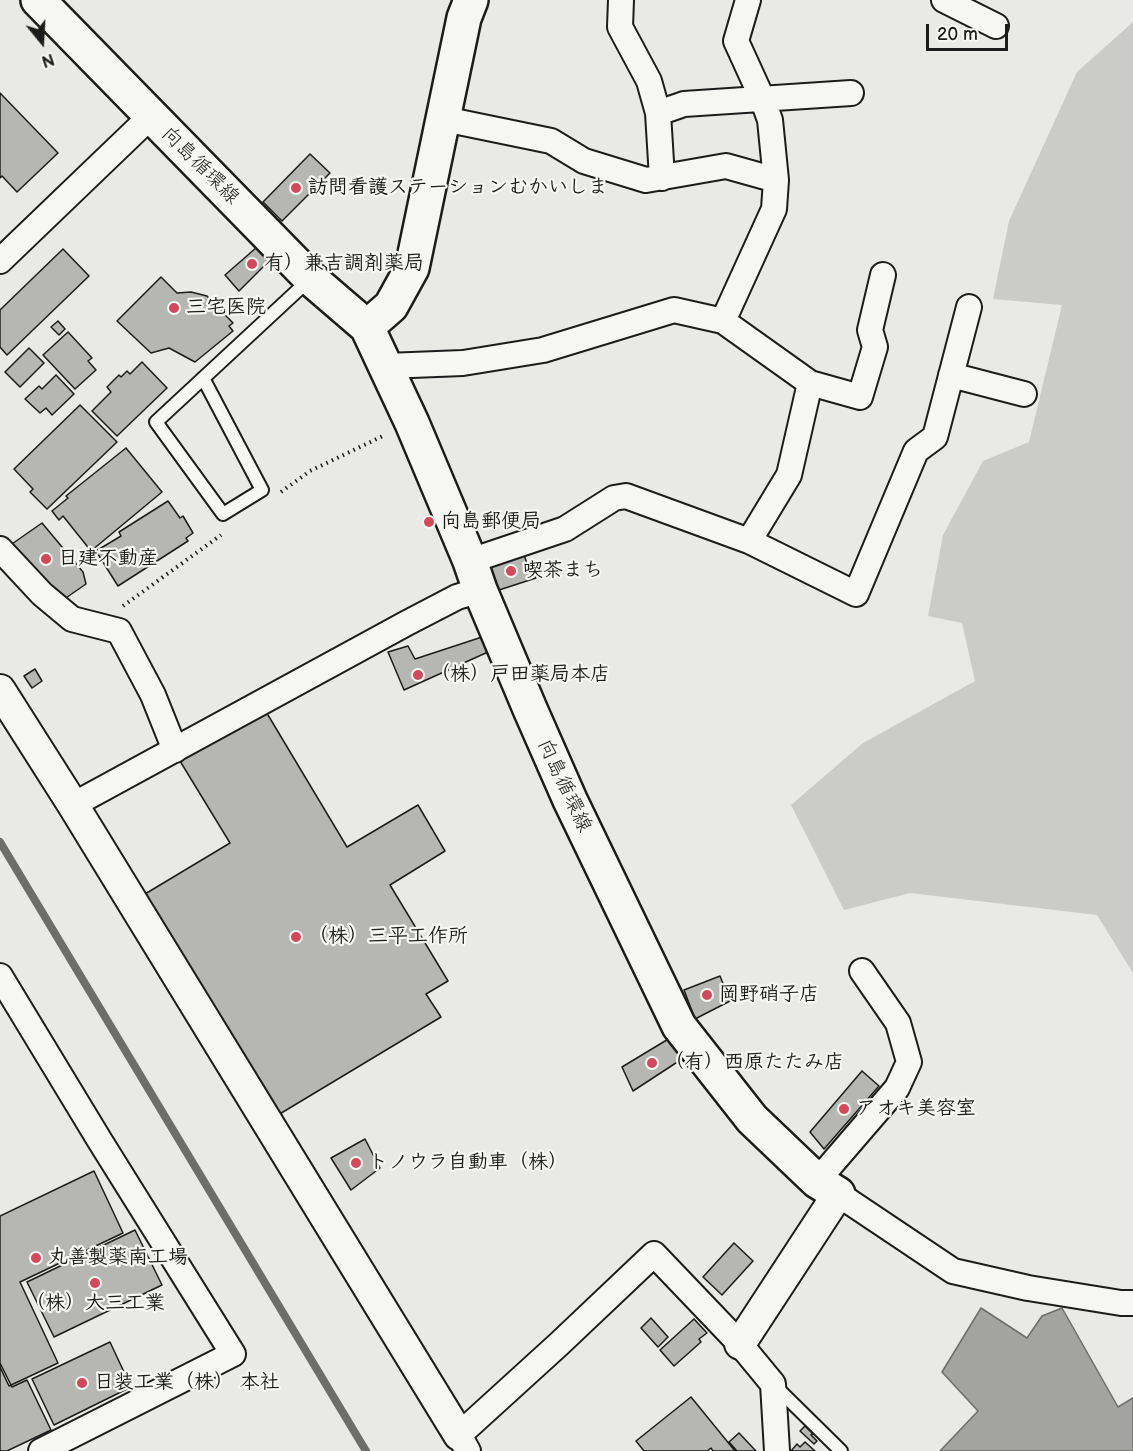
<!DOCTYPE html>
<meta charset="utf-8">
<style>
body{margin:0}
#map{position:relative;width:1133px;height:1451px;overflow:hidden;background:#e9e9e5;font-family:"Balsamiq Sans",sans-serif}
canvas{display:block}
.north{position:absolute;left:12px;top:12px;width:60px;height:60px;-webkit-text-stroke:4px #f6f6f2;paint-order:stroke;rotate:162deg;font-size:16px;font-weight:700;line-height:24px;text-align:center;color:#1c1c1c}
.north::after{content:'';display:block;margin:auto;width:21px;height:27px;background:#1c1c1c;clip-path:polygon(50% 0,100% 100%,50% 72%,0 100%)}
.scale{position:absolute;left:926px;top:24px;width:82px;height:27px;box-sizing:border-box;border:3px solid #1c1c1c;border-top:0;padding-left:8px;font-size:18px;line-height:21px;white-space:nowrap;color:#1c1c1c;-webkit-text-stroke:4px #f6f6f2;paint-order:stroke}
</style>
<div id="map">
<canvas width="1133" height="1451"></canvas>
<div class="north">N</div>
<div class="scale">20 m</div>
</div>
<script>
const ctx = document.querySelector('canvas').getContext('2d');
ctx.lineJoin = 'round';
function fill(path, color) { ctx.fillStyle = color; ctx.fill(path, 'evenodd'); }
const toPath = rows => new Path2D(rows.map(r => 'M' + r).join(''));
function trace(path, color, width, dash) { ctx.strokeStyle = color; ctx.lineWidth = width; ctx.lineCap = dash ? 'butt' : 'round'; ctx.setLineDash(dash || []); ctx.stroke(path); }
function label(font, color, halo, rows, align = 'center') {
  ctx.font = font + ' "Balsamiq Sans","Klee One",sans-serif'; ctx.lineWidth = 4.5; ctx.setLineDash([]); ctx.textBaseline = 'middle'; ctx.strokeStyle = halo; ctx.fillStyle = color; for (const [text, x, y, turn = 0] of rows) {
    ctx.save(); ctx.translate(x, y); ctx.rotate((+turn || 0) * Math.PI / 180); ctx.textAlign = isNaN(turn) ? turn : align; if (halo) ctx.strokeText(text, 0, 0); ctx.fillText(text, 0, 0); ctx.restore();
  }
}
fill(toPath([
 [1133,22,1133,973,1097,915,910,893,844,910,791,805,863,743,975,681,962,623,928,616,943,535,983,461,1029,442,1062,305,993,299,1009,221,1077,72]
]), '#cbcbc7');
const water = toPath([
 [981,1308,1027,1338,1042,1316,1062,1308,1118,1407,1133,1398,1133,1451,940,1451,978,1411,942,1372,981,1308]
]);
fill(water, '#a3a3a1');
trace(water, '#6d6d6c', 1.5);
trace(toPath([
 [0,842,366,1451]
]), '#6d6d6c', 8);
const building = toPath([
 [0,93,58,153,17,192,2,176,0,178,0,93],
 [310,154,330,173,282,221,263,202,310,154],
 [265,240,277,253,239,291,225,275,265,240],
 [63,249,89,276,7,355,0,347,0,310,63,249],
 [161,277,177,293,191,292,207,296,233,323,229,326,233,331,195,362,169,348,151,353,117,321,161,277],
 [58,321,65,329,59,335,51,327,58,321],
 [68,332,92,358,88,361,96,370,75,389,43,355,68,332],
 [29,348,44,363,20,387,5,372,29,348],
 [142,362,167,388,117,436,92,411,111,392,107,387,119,375,121,377,127,371,130,374,142,362],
 [56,375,74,394,52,415,46,408,40,413,25,399,39,386,42,389,56,375],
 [80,405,117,442,47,509,30,492,33,489,14,469,80,405],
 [126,448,162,492,91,551,63,516,59,520,52,511,68,498,66,496,126,448],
 [168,501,180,518,183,516,193,533,186,538,188,541,118,586,96,551,121,536,119,532,168,501],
 [42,523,83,572,86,584,60,602,9,546,42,523],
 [523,551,527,564,530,563,536,578,496,591,486,562,523,551],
 [482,637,488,652,404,690,388,652,408,646,415,659,482,637],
 [35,669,42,681,32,688,24,676,35,669],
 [265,710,347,847,418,805,445,851,390,885,448,981,426,994,441,1017,278,1115,145,894,230,843,180,761,265,710],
 [720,976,730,1001,695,1019,684,990,720,976],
 [670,1038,682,1059,633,1091,622,1067,670,1038],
 [862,1071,879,1086,824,1149,810,1132,862,1071],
 [365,1139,380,1168,351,1190,331,1158,365,1139],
 [94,1171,123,1233,20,1282,58,1363,9,1386,0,1367,0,1216,94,1171],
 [135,1230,162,1285,54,1337,27,1282,135,1230],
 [734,1243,753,1261,722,1295,703,1277,734,1243],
 [651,1318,668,1337,658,1347,641,1328,651,1318],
 [694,1319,707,1333,699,1339,701,1342,674,1366,660,1350,694,1319],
 [110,1342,131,1387,54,1425,32,1379,110,1342],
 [0,1363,12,1387,27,1380,51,1430,7,1451,0,1451,0,1363],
 [691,1397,735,1451,713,1451,711,1448,707,1451,644,1451,636,1441,691,1397],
 [805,1426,813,1434,811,1435,817,1441,814,1444,800,1431,805,1426],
 [739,1433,756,1451,737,1451,729,1442,739,1433],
 [805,1442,815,1451,791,1451,797,1444,800,1447,805,1442]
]);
fill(building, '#b6b6b3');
trace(building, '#1c1c1c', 1.5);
const service = toPath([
 [203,378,262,490,223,514,156,422,310,279],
 [776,1387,841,1451]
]);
const minor = toPath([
 [621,0,620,27,649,81,658,113,662,178],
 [748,0,736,41,762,98,770,120,776,180],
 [944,0,996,26],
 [658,113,684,104,851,93],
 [0,261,151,116],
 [723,321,810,383,860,397,875,347,870,330,883,275],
 [386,366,463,363,543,350,674,310,723,321,774,209,776,180,726,166,646,180,584,161,551,141,444,119],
 [951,375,1024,394],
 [749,541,856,594,916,451,935,437,969,307],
 [0,549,42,594,72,619,119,631,153,695,175,750],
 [470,561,565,529,614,498,626,496,749,541,789,475,810,383],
 [73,805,407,623,457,597,480,590],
 [0,976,100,1141,233,1354,41,1451],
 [817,1181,897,1088,909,1062,898,1023,862,971],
 [838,1194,953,1271,1028,1288,1121,1303,1133,1303],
 [468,1451,459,1435,559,1344,654,1254,740,1344,773,1384,777,1451]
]);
const tertiary = toPath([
 [0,690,73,805,459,1435],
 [740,1344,838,1194]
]);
const secondary = toPath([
 [38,0,310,278,367,327,412,423,470,561,480,590,530,709,570,800,679,1026,752,1119,817,1181,838,1194],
 [367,327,391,306,412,268,464,18,471,0]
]);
trace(service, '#1c1c1c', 16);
trace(minor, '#1c1c1c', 28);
trace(tertiary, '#1c1c1c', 34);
trace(secondary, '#1c1c1c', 38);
trace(toPath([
 [281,492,310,471,385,435],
 [123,606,221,535]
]), '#1c1c1c', 4, [1.5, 4.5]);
trace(service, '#f6f6f2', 12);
trace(minor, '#f6f6f2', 24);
trace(tertiary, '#f6f6f2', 30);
trace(secondary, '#f6f6f2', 33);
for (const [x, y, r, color] of [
 [296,188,6,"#d1495b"],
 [252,264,6,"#d1495b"],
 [174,308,6,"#d1495b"],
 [429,522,6,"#d1495b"],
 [46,559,6,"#d1495b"],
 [511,571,6,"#d1495b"],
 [418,675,6,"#d1495b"],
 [296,937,6,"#d1495b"],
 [707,995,6,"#d1495b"],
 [652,1063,6,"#d1495b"],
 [844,1109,6,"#d1495b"],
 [356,1163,6,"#d1495b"],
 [36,1258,6,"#d1495b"],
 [95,1283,6,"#d1495b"],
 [82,1383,6,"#d1495b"]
]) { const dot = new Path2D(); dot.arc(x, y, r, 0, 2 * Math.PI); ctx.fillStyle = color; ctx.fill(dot); trace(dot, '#f6f6f2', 2); }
label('20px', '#1c1c1c', '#f6f6f2', [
 ["向島循環線",200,166,45],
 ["向島循環線",564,786,65]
]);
label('bold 20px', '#1c1c1c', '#f6f6f2', [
 ["訪問看護ステーションむかいしま",308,188],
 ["有）兼吉調剤薬局",264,264],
 ["三宅医院",186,308],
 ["向島郵便局",441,522],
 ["日建不動産",58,559],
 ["喫茶まち",523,571],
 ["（株）戸田薬局本店",430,675],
 ["（株）三平工作所",308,937],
 ["岡野硝子店",719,995],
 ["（有）西原たたみ店",664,1063],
 ["アオキ美容室",856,1109],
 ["トノウラ自動車（株）",368,1163],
 ["丸善製薬南工場",48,1258],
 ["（株）大三工業",95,1304,"center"],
 ["日装工業（株） 本社",94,1383]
], 'left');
</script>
